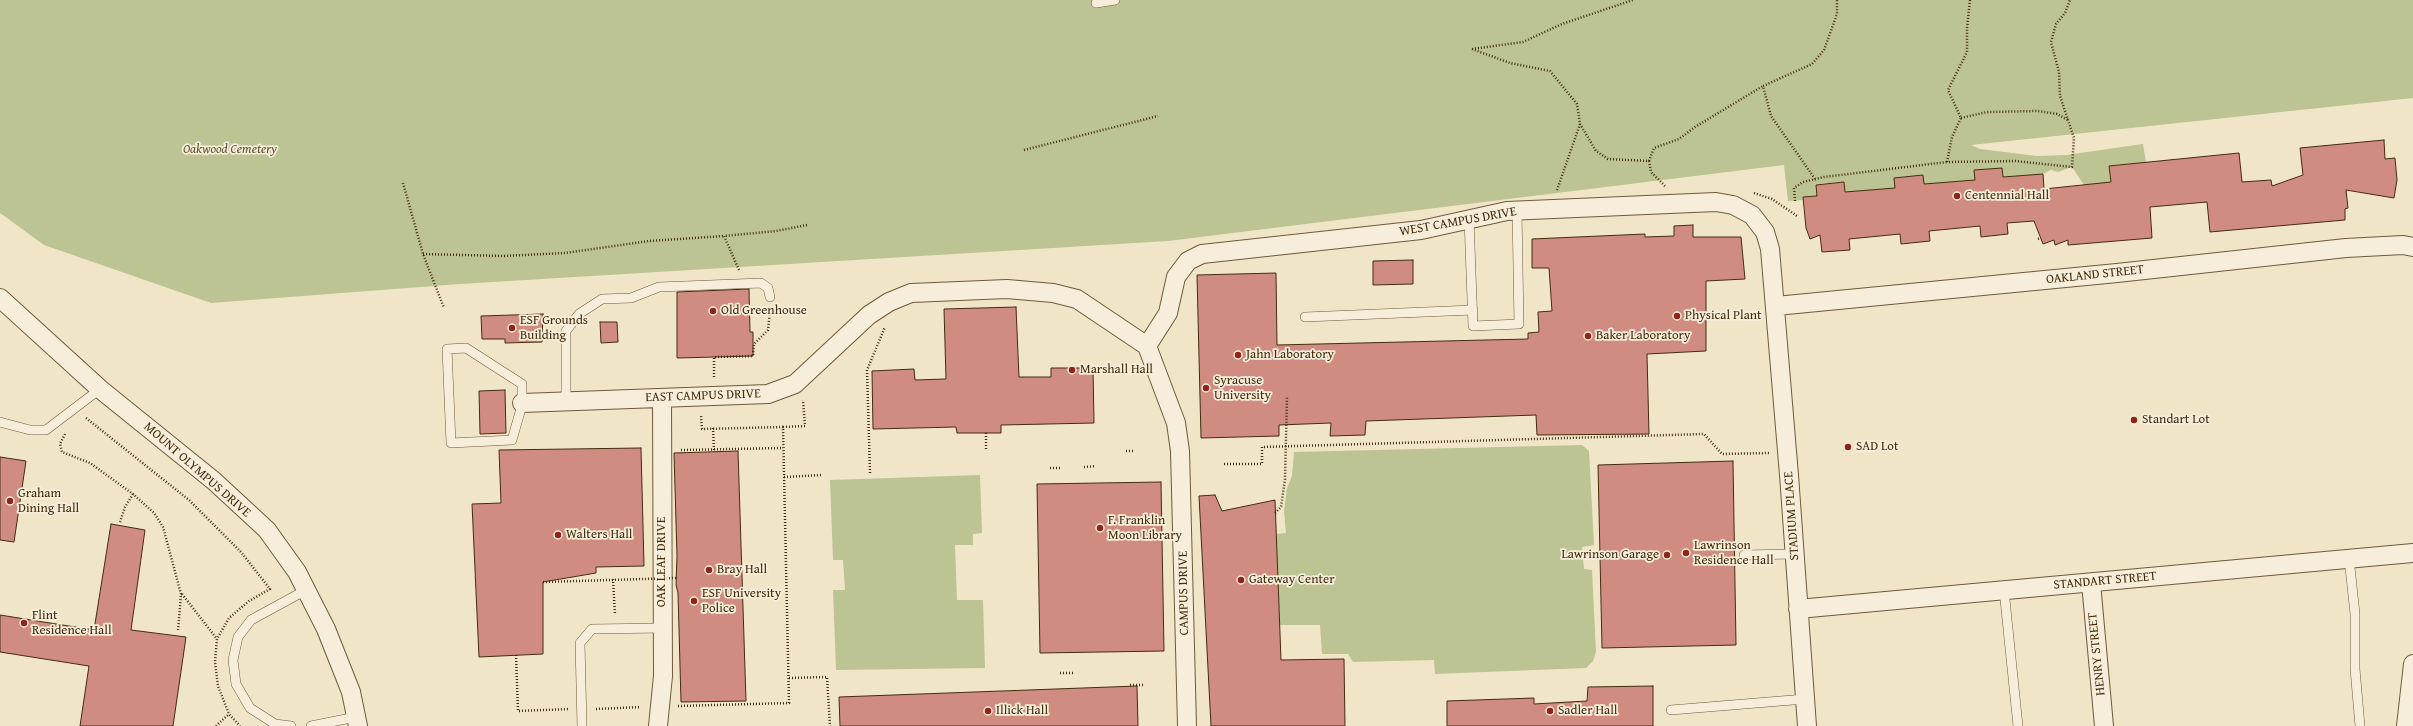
<!DOCTYPE html>
<style>
body{margin:0}
canvas{display:block;background:#f1e5c7}
</style>
<canvas width="2413" height="726"></canvas>
<script>
const ctx = document.querySelector('canvas').getContext('2d');
ctx.lineJoin = 'round';
function fill(path, color) { ctx.fillStyle = color; ctx.fill(path, 'evenodd'); }
const toPath = rows => new Path2D(rows.map(r => 'M' + r).join(''));
function trace(path, color, width, dash) { ctx.strokeStyle = color; ctx.lineWidth = width; ctx.lineCap = dash ? 'butt' : 'round'; ctx.setLineDash(dash || []); ctx.stroke(path); }
function label(font, color, halo, rows, align = 'center') {
  ctx.font = font + ' "Gentium Book Plus",serif'; ctx.lineWidth = 3.5; ctx.setLineDash([]); ctx.textBaseline = 'middle'; ctx.strokeStyle = halo; ctx.fillStyle = color; for (const [text, x, y, turn = 0] of rows) {
    ctx.save(); ctx.translate(x, y); ctx.rotate((+turn || 0) * Math.PI / 180); ctx.textAlign = isNaN(turn) ? turn : align; if (halo) ctx.strokeText(text, 0, 0); ctx.fillText(text, 0, 0); ctx.restore();
  }
}
fill(toPath([
 [0,0,2413,0,2413,98,1971,145,1980,149,2037,156,2066,155,2143,144,2146,162,2109,166,2112,199,2084,192,2084,185,2072,167,2058,172,2051,170,2043,174,2003,177,2002,168,1974,170,1975,180,1924,184,1923,175,1894,178,1895,188,1845,192,1844,182,1816,184,1817,196,1803,197,1803,200,1788,201,1784,165,1168,241,460,284,211,303,44,245,0,213],
 [1582,445,1589,451,1594,545,1582,547,1584,569,1592,570,1596,652,1593,661,1586,668,1435,674,1434,660,1353,662,1348,654,1322,654,1320,625,1280,625,1276,534,1286,533,1284,511,1287,488,1292,476,1294,452],
 [980,475,982,533,973,534,973,545,955,545,957,600,983,600,985,668,836,670,833,590,845,590,843,560,833,560,830,480]
]), '#bcc494');
const building = toPath([
 [2384,140,2385,159,2395,158,2397,180,2394,198,2346,190,2348,208,2345,209,2345,220,2210,232,2207,202,2150,207,2152,238,2068,245,2068,240,2055,245,2054,240,2043,244,2034,221,2007,223,2008,234,1981,237,1980,226,1929,231,1930,241,1901,244,1900,234,1849,239,1850,250,1822,252,1820,235,1810,239,1806,228,1803,197,1817,196,1816,185,1844,182,1845,192,1895,188,1894,178,1923,175,1924,184,1975,180,1974,170,2002,168,2003,177,2043,174,2044,189,2111,182,2109,166,2239,153,2242,182,2271,180,2272,186,2303,175,2300,148,2384,140],
 [1693,225,1693,237,1741,237,1745,279,1706,281,1706,351,1647,354,1649,434,1537,435,1536,415,1366,421,1365,435,1330,436,1331,423,1279,425,1279,436,1201,438,1197,275,1276,273,1277,345,1528,339,1528,333,1539,332,1538,312,1552,311,1549,268,1532,268,1532,239,1645,234,1645,237,1674,236,1674,226,1693,225],
 [1413,260,1413,284,1373,285,1373,261,1413,260],
 [749,289,750,332,753,332,753,356,677,358,677,292,749,289],
 [1016,307,1019,377,1051,377,1051,368,1093,368,1094,423,1001,425,1001,433,957,433,956,427,873,429,872,371,914,369,915,380,946,379,944,309,1016,307],
 [543,314,542,342,505,343,505,339,482,339,481,316,543,314],
 [600,322,617,322,618,342,601,343,600,322],
 [505,390,506,433,480,434,479,391,505,390],
 [641,448,644,566,596,567,596,573,543,582,543,654,479,657,472,504,501,503,499,450,641,448],
 [738,451,746,701,681,702,678,593,676,585,677,556,674,453,738,451],
 [0,457,26,461,14,542,0,540,0,457],
 [1733,461,1736,645,1602,648,1598,465,1733,461],
 [1161,482,1164,651,1040,653,1037,484,1161,482],
 [1215,495,1222,511,1275,500,1281,660,1344,659,1345,726,1211,726,1199,496,1215,495],
 [111,524,145,530,131,630,186,637,173,726,80,726,89,666,0,652,0,615,94,630,111,524],
 [1137,686,1138,726,840,726,839,697,1137,686],
 [1653,686,1653,726,1447,726,1447,701,1534,698,1534,704,1587,701,1588,687,1653,686]
]);
fill(building, '#d18c82');
trace(building, '#432c0c', 1);
const lane = toPath([
 [1096,3,1115,0],
 [1469,219,1473,326,1519,324,1517,211],
 [1305,317,1473,310],
 [466,348,522,384,522,405,512,440,451,443,447,349,466,348],
 [566,401,566,331,579,314,602,299,631,298,659,287,761,283,768,288,770,297],
 [0,422,30,430,46,430,100,389],
 [1744,555,1794,554],
 [2349,558,2355,614,2355,669,2360,726],
 [2004,590,2018,726],
 [1671,710,1805,699],
 [291,726,275,724,250,708,236,684,233,660,238,637,251,620,306,590],
 [311,726,356,717],
 [582,726,580,643,592,629,663,628]
]);
const street = toPath([
 [0,298,100,389,214,481,267,530,297,572,326,629,351,692,358,726],
 [1776,306,2117,273,2346,248,2403,245,2413,247],
 [1147,346,1168,313,1176,277,1188,261,1202,254,1421,230,1507,211,1716,202,1733,205,1752,215,1765,232,1770,249,1789,475,1807,726],
 [1147,346,1176,423,1180,451,1187,726],
 [522,403,768,394,795,384,869,315,889,302,911,293,1007,289,1053,293,1077,299,1147,346],
 [2091,583,2104,726],
 [1798,609,2413,553],
 [658,726,663,676,662,398],
 [2406,726,2413,664]
]);
trace(lane, '#6e5a3b', 10);
trace(street, '#6e5a3b', 20);
trace(toPath([
 [1970,0,1967,28,1967,52,1948,90,1961,118,1952,137,1947,162,2015,161,2072,167,2074,138,2060,96,2059,72,2051,42,2056,24,2065,13,2070,0],
 [1472,49,1510,63,1550,71,1577,104,1580,124,1596,151,1608,159,1649,161,1651,172,1665,186],
 [1472,49,1523,42,1562,24,1633,0],
 [1961,118,1987,112,2038,111,2057,114,2068,120],
 [1024,150,1158,116],
 [1649,161,1654,148,1679,139,1695,127,1763,86],
 [1815,179,1771,116,1763,86,1812,64,1824,50,1837,14,1837,0],
 [403,183,423,254,444,308],
 [1557,190,1580,124],
 [1754,193,1772,199,1797,216],
 [1795,201,1794,188,1803,182,1824,177,1947,162],
 [2038,239,2041,238],
 [423,254,503,256,565,253,649,241,724,236],
 [739,270,724,236,776,231,807,225],
 [714,377,714,357,753,356,754,344,768,330,770,311],
 [86,418,189,500,241,552,270,589,249,601,229,618,217,639,215,662,218,686,229,714,240,726],
 [783,427,805,426,803,400],
 [713,428,714,450],
 [986,433,986,449],
 [65,434,60,444,62,452,90,463,133,494,154,513,163,527,181,594,178,631],
 [681,450,783,448],
 [1126,451,1134,451],
 [1224,464,1262,464,1262,447,1704,434,1722,454,1769,453],
 [1084,467,1096,466],
 [1050,468,1062,468],
 [870,473,867,370,885,327],
 [784,477,822,475],
 [1275,513,1281,507,1285,479,1287,396],
 [120,522,125,507,133,494],
 [613,579,615,615],
 [182,594,217,639],
 [516,655,518,711,569,709],
 [1060,673,1075,673],
 [789,678,827,677,830,726],
 [1130,685,1143,685],
 [678,706,789,703,783,427,702,429,701,415],
 [596,709,641,707],
 [216,726,229,714]
]), '#432c0c', 2.5, [1, 2]);
trace(lane, '#f6eedb', 9);
trace(street, '#f6eedb', 18);
trace(toPath([
 [543,582,676,578]
]), '#432c0c', 2.5, [1, 2]);
for (const [x, y, r, color] of [
 [1957,196,4,"#8f2418"],
 [713,311,4,"#8f2418"],
 [1677,316,4,"#8f2418"],
 [512,328,4,"#8f2418"],
 [1588,336,4,"#8f2418"],
 [1238,355,4,"#8f2418"],
 [1072,370,4,"#8f2418"],
 [1206,388,4,"#8f2418"],
 [2134,420,4,"#8f2418"],
 [1848,447,4,"#8f2418"],
 [10,501,4,"#8f2418"],
 [1100,528,4,"#8f2418"],
 [558,535,4,"#8f2418"],
 [1686,553,4,"#8f2418"],
 [1667,555,4,"#8f2418"],
 [709,570,4,"#8f2418"],
 [1241,580,4,"#8f2418"],
 [694,601,4,"#8f2418"],
 [24,623,4,"#8f2418"],
 [988,711,4,"#8f2418"],
 [1550,711,4,"#8f2418"]
]) { const dot = new Path2D(); dot.arc(x, y, r, 0, 2 * Math.PI); ctx.fillStyle = color; ctx.fill(dot); trace(dot, '#f6eedb', 1.5); }
label('italic 13px', '#61522e', '#f6eedb', [
 ["Oakwood Cemetery",230,150]
]);
label('13px', '#432c0c', '#f6eedb', [
 ["Centennial Hall",1965,196],
 ["Old Greenhouse",721,311],
 ["Physical Plant",1685,316],
 ["ESF Grounds",520,321],
 ["Building",520,336],
 ["Baker Laboratory",1596,336],
 ["Jahn Laboratory",1246,355],
 ["Marshall Hall",1080,370],
 ["Syracuse",1214,381],
 ["University",1214,396],
 ["Standart Lot",2142,420],
 ["SAD Lot",1856,447],
 ["Graham",18,494],
 ["Dining Hall",18,509],
 ["F. Franklin",1108,521],
 ["Moon Library",1108,536],
 ["Walters Hall",566,535],
 ["Lawrinson",1694,546],
 ["Residence Hall",1694,561],
 ["Lawrinson Garage",1659,555,"right"],
 ["Bray Hall",717,570],
 ["Gateway Center",1249,580],
 ["ESF University",702,594],
 ["Police",702,609],
 ["Flint",32,616],
 ["Residence Hall",32,631],
 ["Illick Hall",996,711],
 ["Sadler Hall",1558,711]
], 'left');
label('13px', '#432c0c', '#f6eedb', [
 ["WEST CAMPUS DRIVE",1458,222,-10],
 ["OAKLAND STREET",2095,275,-6],
 ["EAST CAMPUS DRIVE",703,396,-2],
 ["MOUNT OLYMPUS DRIVE",197,470,41],
 ["STADIUM PLACE",1792,516,-94],
 ["OAK LEAF DRIVE",662,562,-90],
 ["STANDART STREET",2105,581,-5],
 ["CAMPUS DRIVE",1184,593,-91],
 ["HENRY STREET",2097,654,-96]
]);
</script>
